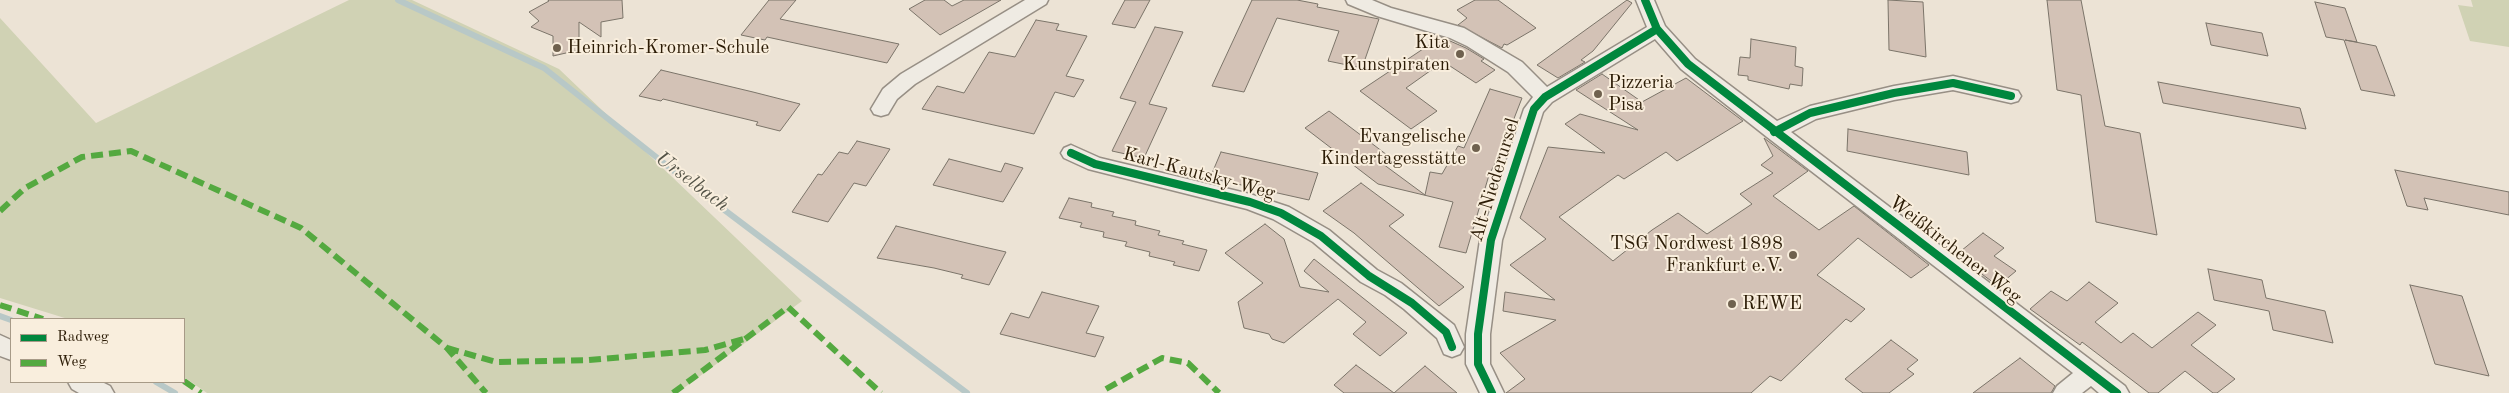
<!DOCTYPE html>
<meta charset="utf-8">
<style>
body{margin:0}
#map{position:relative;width:2509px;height:393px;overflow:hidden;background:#ece3d5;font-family:"Old Standard TT",serif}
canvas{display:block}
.legend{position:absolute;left:10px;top:318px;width:175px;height:65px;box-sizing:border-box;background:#f9eedd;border:1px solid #a79a87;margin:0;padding:6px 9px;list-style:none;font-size:15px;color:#2b1b05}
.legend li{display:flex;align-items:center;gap:10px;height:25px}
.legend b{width:25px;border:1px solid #a79a87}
</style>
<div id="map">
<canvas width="2509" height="393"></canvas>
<ul class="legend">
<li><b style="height:6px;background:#00873e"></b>Radweg</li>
<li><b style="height:6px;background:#54a940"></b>Weg</li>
</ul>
</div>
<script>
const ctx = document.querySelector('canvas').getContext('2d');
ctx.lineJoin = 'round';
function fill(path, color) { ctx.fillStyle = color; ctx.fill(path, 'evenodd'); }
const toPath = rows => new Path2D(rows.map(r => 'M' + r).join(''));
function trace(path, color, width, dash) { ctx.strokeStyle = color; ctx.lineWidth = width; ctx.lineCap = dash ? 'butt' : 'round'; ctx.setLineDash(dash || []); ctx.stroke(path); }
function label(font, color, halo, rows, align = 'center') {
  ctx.font = font + ' "Old Standard TT",serif'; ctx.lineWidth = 4; ctx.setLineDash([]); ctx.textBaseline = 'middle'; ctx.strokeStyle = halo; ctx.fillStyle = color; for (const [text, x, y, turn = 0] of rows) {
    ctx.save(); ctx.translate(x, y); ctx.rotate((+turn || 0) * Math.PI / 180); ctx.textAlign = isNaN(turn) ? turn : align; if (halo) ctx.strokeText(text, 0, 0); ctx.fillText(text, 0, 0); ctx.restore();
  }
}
fill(toPath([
 [349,0,412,0,559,69,802,301,677,393,207,393,184,377,184,319,68,319,0,298,0,18,96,123],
 [2471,0,2509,0,2509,47,2470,41,2458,5,2473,7]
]), '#d0d2b4');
trace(toPath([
 [398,0,544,68,694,187,967,393],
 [0,316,11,320],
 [156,382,175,393]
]), '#b8c8c7', 6);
const building = toPath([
 [548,0,622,0,623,18,601,22,601,37,579,22,579,50,553,56,553,36,531,27,539,21,529,12,549,1,548,0],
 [769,0,796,0,780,19,899,44,887,63,767,37,765,40,741,35,769,0],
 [925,0,944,0,952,6,964,0,1001,0,940,35,909,9,925,0],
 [1125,0,1150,0,1135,28,1112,24,1125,0],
 [1252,0,1297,0,1318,4,1317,7,1379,19,1362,68,1328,61,1339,31,1277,18,1244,92,1212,86,1252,0],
 [1475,0,1498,0,1536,28,1507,45,1504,44,1502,48,1458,25,1467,18,1457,10,1475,0],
 [1627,0,1632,3,1593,51,1581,60,1585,62,1558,78,1537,65,1627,0],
 [1888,0,1923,2,1926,57,1889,50,1888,0],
 [2047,0,2081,0,2105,126,2140,133,2157,235,2096,222,2081,95,2057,90,2047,0],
 [2315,2,2345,8,2357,42,2345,40,2376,46,2395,96,2361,90,2344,40,2326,37,2315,2],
 [1036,20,1059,24,1056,30,1087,36,1066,76,1084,80,1074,97,1055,92,1034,134,922,109,937,86,964,93,989,52,1015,57,1036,20],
 [2206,23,2262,33,2268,56,2211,45,2206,23],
 [1155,27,1183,32,1149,104,1167,108,1144,158,1112,151,1136,102,1120,98,1155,27],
 [1441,37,1466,48,1484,59,1481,61,1495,70,1476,83,1450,66,1444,71,1437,66,1406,88,1437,111,1411,129,1360,91,1441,37],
 [1751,39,1796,47,1795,66,1803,68,1802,86,1790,84,1789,89,1748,80,1748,76,1738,75,1740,57,1750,58,1751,39],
 [661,70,753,92,800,104,780,131,756,125,758,122,663,99,661,101,639,96,661,70],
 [1602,74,1642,102,1686,78,1743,121,1677,161,1666,152,1624,179,1618,175,1559,217,1613,261,1652,230,1678,213,1707,234,1752,204,1740,194,1773,173,1761,165,1773,156,1764,138,1808,171,1773,196,1819,230,1854,206,1929,265,1911,278,1858,238,1817,275,1865,309,1851,322,1846,319,1781,381,1770,376,1751,393,1506,393,1525,379,1500,353,1556,320,1503,311,1505,292,1555,300,1510,265,1546,239,1520,218,1548,147,1605,153,1565,124,1580,114,1638,130,1576,90,1602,74],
 [2158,82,2300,108,2306,129,2163,103,2158,82],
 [1490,89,1522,98,1501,152,1489,175,1466,253,1439,247,1453,202,1378,184,1305,128,1329,111,1391,158,1383,164,1425,195,1430,172,1442,174,1458,146,1464,148,1490,89],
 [1848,129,1967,152,1969,175,1847,151,1848,129],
 [857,141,890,149,866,186,854,183,828,222,792,212,818,174,822,175,839,152,848,154,857,141],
 [1221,152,1318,173,1309,200,1210,178,1221,152],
 [949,159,1001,172,1005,163,1023,168,1003,202,933,185,949,159],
 [2395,170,2509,192,2509,215,2424,198,2428,210,2407,206,2395,170],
 [1361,183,1404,215,1389,226,1464,287,1439,306,1354,233,1323,211,1361,183],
 [1069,198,1092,203,1091,207,1114,212,1112,216,1136,221,1135,225,1160,231,1158,235,1184,241,1182,244,1207,250,1199,271,1173,265,1175,262,1149,256,1150,252,1125,246,1127,242,1103,237,1104,232,1080,227,1082,223,1059,218,1069,198],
 [1265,224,1284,239,1300,287,1329,292,1304,271,1314,259,1407,333,1380,356,1353,334,1366,322,1338,299,1284,343,1272,339,1269,334,1244,328,1238,302,1263,283,1225,253,1265,224],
 [896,226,971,244,1006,252,989,285,961,278,963,275,934,268,877,258,896,226],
 [1983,233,2004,248,1994,256,2016,271,1998,286,1956,255,1983,233],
 [2208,269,2262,280,2266,298,2325,311,2333,343,2273,330,2269,311,2214,300,2208,269],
 [2089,282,2118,303,2095,322,2121,343,2133,333,2152,348,2198,312,2216,325,2191,345,2235,379,2217,393,2213,393,2185,371,2158,393,2149,393,2082,342,2080,345,2030,309,2051,291,2067,301,2089,282],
 [2410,285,2462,296,2489,376,2435,364,2410,285],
 [1042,292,1099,306,1086,333,1104,337,1095,357,1000,334,1011,313,1029,318,1042,292],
 [1891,340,1918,360,1907,369,1914,374,1889,393,1863,393,1845,379,1891,340],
 [2020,358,2055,386,2051,393,1973,393,2020,358],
 [1356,365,1394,393,1344,393,1334,385,1356,365],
 [1425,366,1457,393,1394,393,1425,366]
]);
fill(building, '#d3c2b6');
trace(building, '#7b7469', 1);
const street = toPath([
 [1025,0,1048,0,1046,4,915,84,897,99,888,114,881,116,874,114,871,109,883,89,901,74,1025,0],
 [1346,0,1372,0,1391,8,1464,28,1522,62,1547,87,1647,27,1636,0,1654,0,1665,26,1695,59,1777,121,1810,106,1894,86,1953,76,2018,91,2021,96,2018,101,2011,103,1953,90,1894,100,1816,119,1791,132,2125,386,2129,393,2099,393,2091,386,2082,393,2053,393,2057,386,2073,373,1767,137,1681,69,1655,39,1552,102,1543,112,1502,240,1490,334,1490,364,1504,393,1480,393,1466,364,1466,334,1480,240,1524,109,1533,97,1508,72,1467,46,1450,38,1377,16,1348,4,1346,0],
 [1071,145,1100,158,1250,194,1289,207,1329,230,1377,270,1401,283,1454,325,1464,347,1460,354,1452,357,1444,354,1437,338,1404,309,1385,295,1361,282,1313,242,1273,219,1247,209,1088,169,1064,158,1061,153,1064,148,1071,145],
 [0,335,11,340,11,360,0,356,0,335],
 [68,382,102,382,110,386,114,393,79,393,72,389,68,382]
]);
trace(street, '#978f85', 3);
fill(street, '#efebe3');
trace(toPath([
 [0,211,25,188,82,157,131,151,301,228,447,348,486,393],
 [0,305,43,319],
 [447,348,496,362,589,360,705,350,744,339],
 [184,381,201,393],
 [1106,389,1162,358,1188,363,1219,393],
 [673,393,788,307,881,393]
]), '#54a940', 6, [12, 6]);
trace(toPath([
 [1645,0,1657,29,1688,64,2117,393],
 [1774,132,1810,113,1894,93,1953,83,2011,96],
 [1071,153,1095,164,1250,202,1281,213,1321,236,1369,276,1412,303,1446,332,1452,347],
 [1492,393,1478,364,1478,334,1491,240,1534,109,1545,97,1657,29]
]), '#00873e', 8);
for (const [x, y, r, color] of [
 [557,48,5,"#6f614e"],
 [1460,54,5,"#6f614e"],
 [1598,94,5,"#6f614e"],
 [1476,148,5,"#6f614e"],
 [1793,255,5,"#6f614e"],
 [1732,304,5,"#6f614e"]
]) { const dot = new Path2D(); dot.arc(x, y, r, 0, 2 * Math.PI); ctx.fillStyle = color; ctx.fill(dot); trace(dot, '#f9eedd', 2); }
label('19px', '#2b1b05', '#f9eedd', [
 ["Kita",1450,43],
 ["Kunstpiraten",1450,65],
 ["Heinrich-Kromer-Schule",567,48,"left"],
 ["Pizzeria",1608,83,"left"],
 ["Pisa",1608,105,"left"],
 ["Evangelische",1466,137],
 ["Kindertagesstätte",1466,159],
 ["TSG Nordwest 1898",1783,244],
 ["Frankfurt e.V.",1783,266],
 ["REWE",1742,304,"left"]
], 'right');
label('19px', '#2b1b05', '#f9eedd', [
 ["Karl-Kautsky-Weg",1199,174,15],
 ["Alt-Niederursel",1495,180,-73],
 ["Weißkirchener Weg",1955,250,38]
]);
label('italic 20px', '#545347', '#f9eedd', [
 ["Urselbach",692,182,37]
]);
</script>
